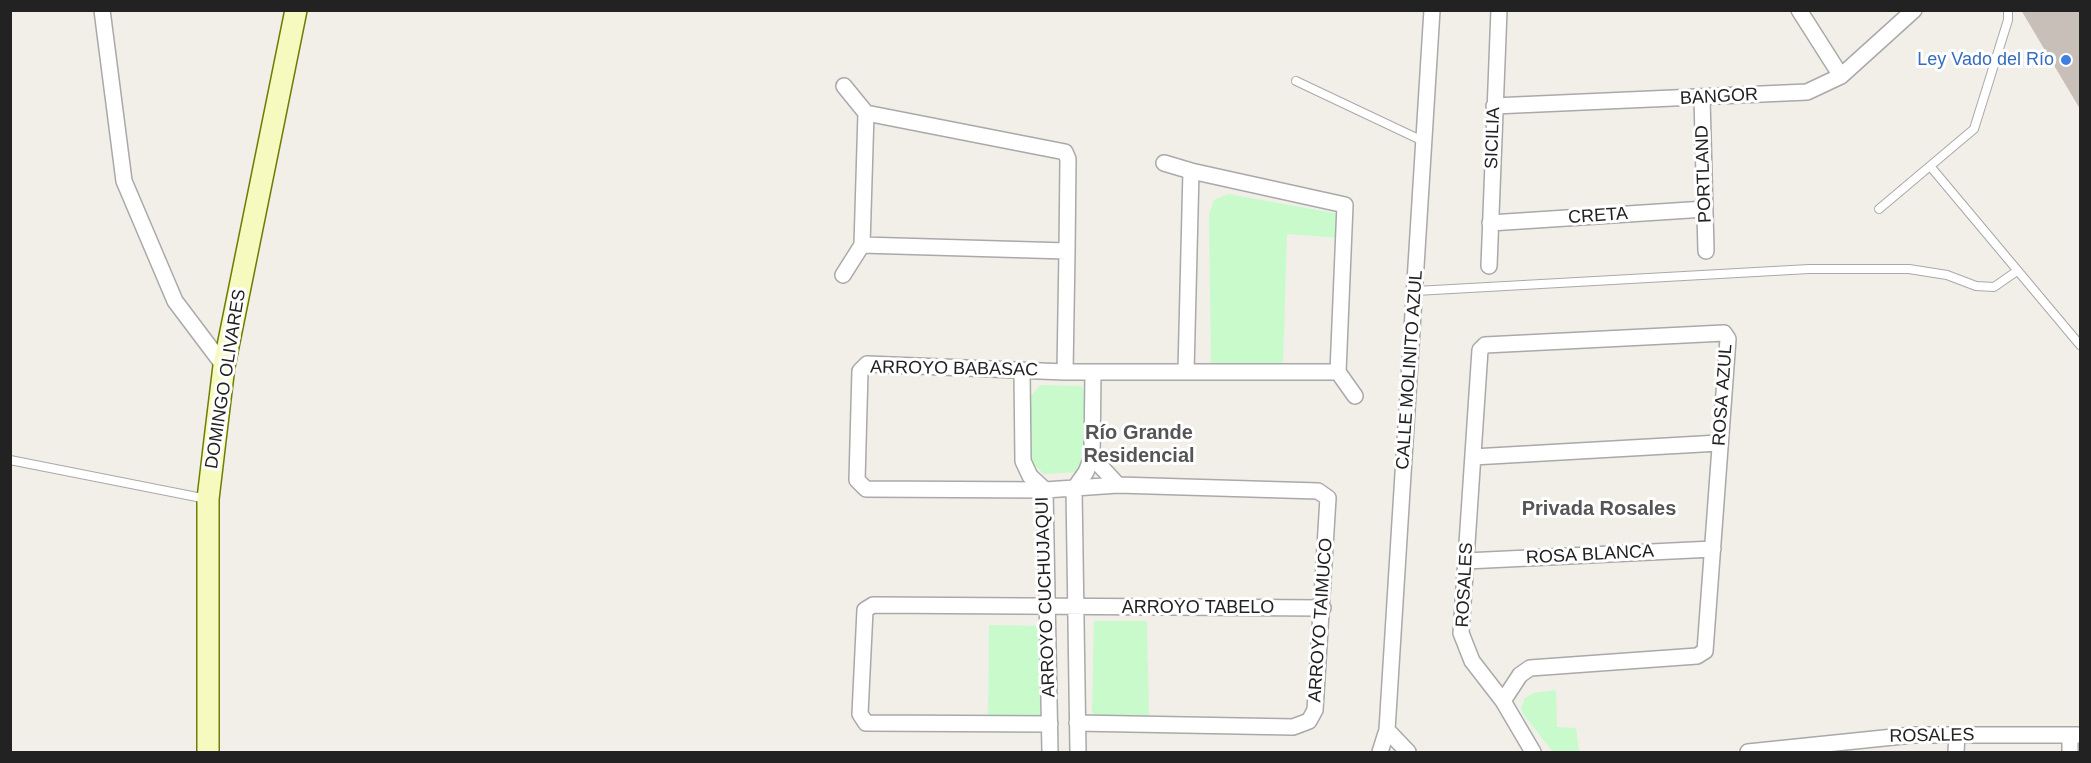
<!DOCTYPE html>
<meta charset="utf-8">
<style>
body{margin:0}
#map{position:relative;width:2091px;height:763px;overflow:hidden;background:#f2efe9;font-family:Helvetica,sans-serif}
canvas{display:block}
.frame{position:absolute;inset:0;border:12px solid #222;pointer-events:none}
</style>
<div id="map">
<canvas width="2091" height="763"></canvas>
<div class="frame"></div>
</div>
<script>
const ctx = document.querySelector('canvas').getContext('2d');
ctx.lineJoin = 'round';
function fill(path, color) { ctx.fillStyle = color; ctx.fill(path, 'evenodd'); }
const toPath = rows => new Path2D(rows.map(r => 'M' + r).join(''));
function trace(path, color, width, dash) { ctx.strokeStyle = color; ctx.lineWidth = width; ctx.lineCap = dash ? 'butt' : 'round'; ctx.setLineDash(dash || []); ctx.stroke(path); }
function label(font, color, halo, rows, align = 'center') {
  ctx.font = font + ' Helvetica,sans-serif'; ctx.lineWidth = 6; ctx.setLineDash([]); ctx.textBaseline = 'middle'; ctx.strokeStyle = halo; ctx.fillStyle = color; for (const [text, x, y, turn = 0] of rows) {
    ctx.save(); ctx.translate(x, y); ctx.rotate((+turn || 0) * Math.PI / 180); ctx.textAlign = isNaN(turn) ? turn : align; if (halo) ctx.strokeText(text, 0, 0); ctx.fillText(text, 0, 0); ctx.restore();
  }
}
fill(toPath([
 [1228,194,1340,214,1341,238,1287,234,1283,364,1211,365,1209,214,1214,200],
 [1040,385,1082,386,1088,398,1089,461,1077,472,1044,474,1031,462,1030,397],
 [1094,621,1147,621,1149,719,1098,719,1092,712],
 [989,625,1044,626,1045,718,988,719],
 [1556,690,1557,727,1576,728,1579,752,1553,752,1523,714,1521,708,1525,698,1534,693]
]), '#c8facc');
fill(toPath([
 [2021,10,2080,10,2080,109]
]), '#c7bfb8');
const lane = toPath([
 [1296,81,1425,142],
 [1930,166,2080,345],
 [1879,209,1974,129,2008,20,2008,10],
 [1416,291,1809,269,1909,269,1947,275,1976,286,1994,287,2017,271],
 [10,460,207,499]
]);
const street = toPath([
 [102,10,124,181,175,301,224,366],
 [1799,10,1841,76],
 [844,86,866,113],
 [1702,98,1706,251],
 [1494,106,1807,92,1841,76,1914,10],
 [1164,163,1191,171],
 [1490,223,1705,209],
 [1489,266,1499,10],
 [843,275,862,245],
 [1022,371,1023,461,1030,476,1045,490,1050,752],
 [1065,372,1067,251,1068,159,1065,152,866,113,862,245,1067,251],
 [1338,372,1355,396],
 [1092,457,1118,485],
 [1473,457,1719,443],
 [1466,561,1713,549],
 [1503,701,1520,675,1530,668,1697,656,1705,651,1728,339,1724,333,1485,345,1480,350,1461,633,1472,661,1503,701,1533,752],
 [1077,723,1293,727,1309,721,1315,710,1328,498,1318,491,1118,485,1045,490,866,489,857,480,860,371,867,364,1065,372,1338,372,1345,205,1191,171,1186,371],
 [1050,724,866,723,860,714,865,610,873,605,1323,608],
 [1387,730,1408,752],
 [1078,752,1074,489,1086,472,1092,457,1093,372],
 [1380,752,1387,730,1432,10],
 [1748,752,1913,735,2080,735],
 [1956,752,1957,735],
 [2070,752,2070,735]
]);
const secondary = toPath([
 [208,752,208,499,215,440,224,366,296,10]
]);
trace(lane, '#a9a9a9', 10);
trace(street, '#a9a9a9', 18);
trace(secondary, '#707d05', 24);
trace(lane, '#fff', 8);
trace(street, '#fff', 15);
trace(secondary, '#f7fabf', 21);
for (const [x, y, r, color] of [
 [2066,60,6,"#3f7fe0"]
]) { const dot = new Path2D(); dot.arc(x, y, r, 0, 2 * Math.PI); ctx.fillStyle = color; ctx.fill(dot); trace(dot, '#fff', 2); }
label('18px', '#366cbe', '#fff', [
 ["Ley Vado del Río",2054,60]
], 'right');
label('18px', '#222', '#fff', [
 ["BANGOR",1719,97,-3],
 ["SICILIA",1493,138,-88],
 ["PORTLAND",1704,174,-92],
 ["CRETA",1598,216,-4],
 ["ARROYO BABASAC",954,369,1],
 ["CALLE MOLINITO AZUL",1410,370,-86],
 ["DOMINGO OLIVARES",226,379,-81],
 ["ROSA AZUL",1723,395,-86],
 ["ROSA BLANCA",1590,555,-3],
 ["ROSALES",1465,585,-87],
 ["ARROYO CUCHUJAQUI",1046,597,-92],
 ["ARROYO TABELO",1198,608],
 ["ARROYO TAIMUCO",1321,620,-86],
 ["ROSALES",1932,736,-1]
]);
label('bold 20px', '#555', '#fff', [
 ["Río Grande",1139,433],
 ["Residencial",1139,456],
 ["Privada Rosales",1599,509]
]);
</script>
